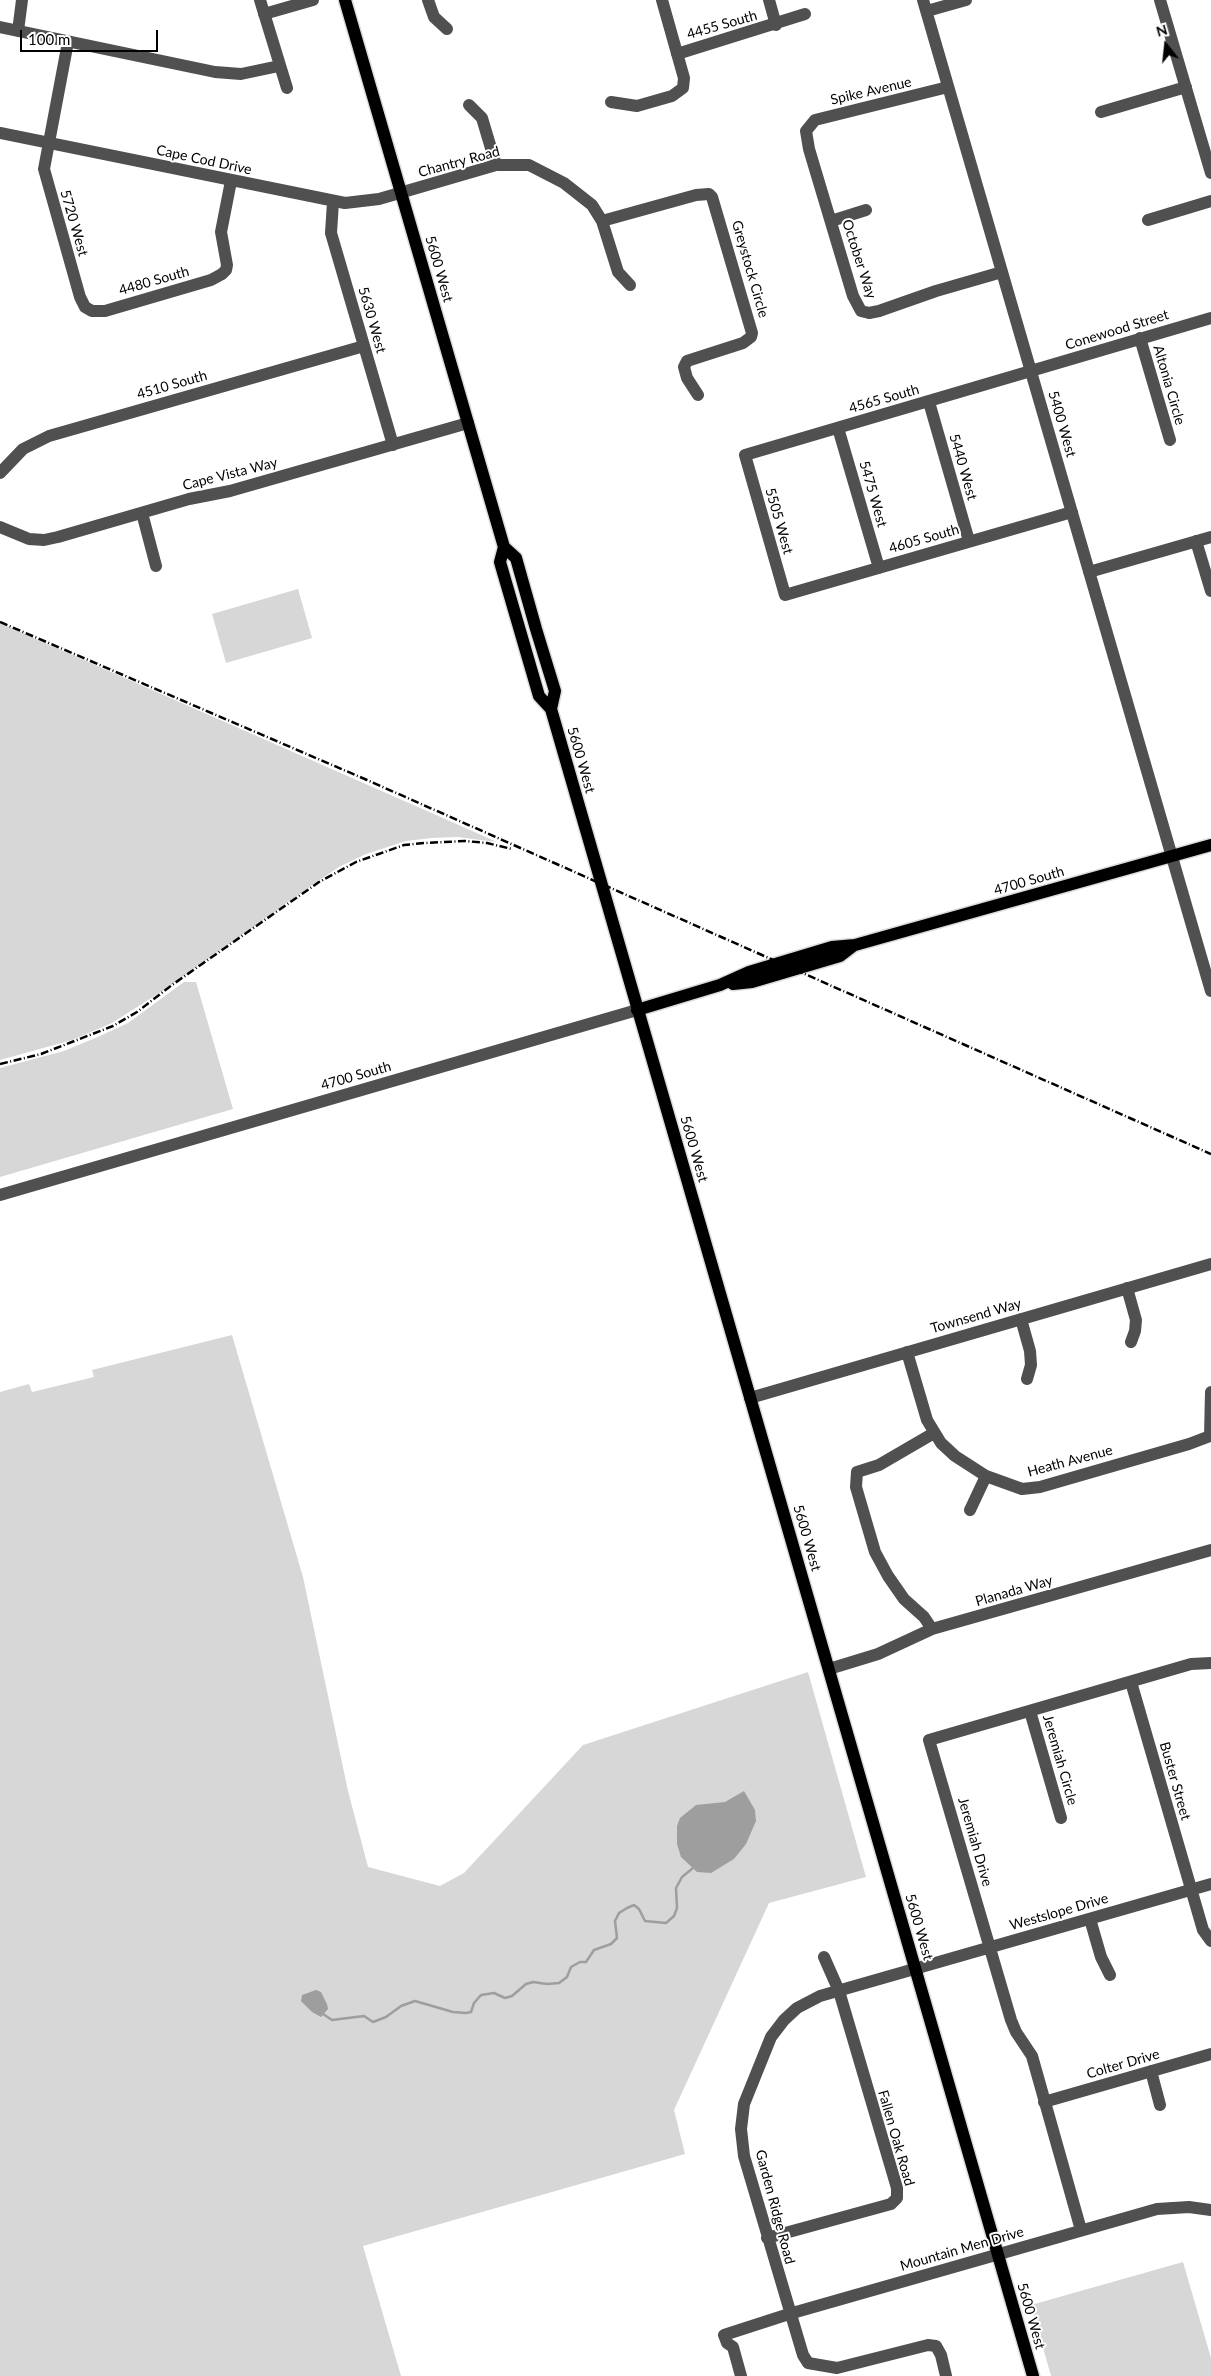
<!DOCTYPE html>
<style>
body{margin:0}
#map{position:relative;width:1211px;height:2376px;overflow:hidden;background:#fff;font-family:Lato,sans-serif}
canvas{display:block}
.north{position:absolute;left:1141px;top:20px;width:50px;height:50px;-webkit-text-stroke:4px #fff;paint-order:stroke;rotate:344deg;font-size:14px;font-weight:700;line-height:20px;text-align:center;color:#000}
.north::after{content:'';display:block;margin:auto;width:18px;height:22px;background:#000;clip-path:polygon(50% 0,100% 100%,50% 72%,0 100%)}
.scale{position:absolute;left:20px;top:30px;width:138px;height:22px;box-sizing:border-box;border:2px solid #000;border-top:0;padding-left:6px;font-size:15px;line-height:18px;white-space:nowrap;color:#000;-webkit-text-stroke:4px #fff;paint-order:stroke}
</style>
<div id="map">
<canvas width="1211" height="2376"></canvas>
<div class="north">N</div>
<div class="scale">100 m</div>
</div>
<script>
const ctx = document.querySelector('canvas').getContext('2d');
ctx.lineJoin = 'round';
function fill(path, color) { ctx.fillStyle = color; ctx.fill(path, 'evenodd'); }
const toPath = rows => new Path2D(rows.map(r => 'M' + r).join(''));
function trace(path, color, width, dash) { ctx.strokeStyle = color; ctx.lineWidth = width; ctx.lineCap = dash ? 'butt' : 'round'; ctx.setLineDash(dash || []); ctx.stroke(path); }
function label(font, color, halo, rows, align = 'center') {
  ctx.font = font + ' Lato,sans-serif'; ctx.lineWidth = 4; ctx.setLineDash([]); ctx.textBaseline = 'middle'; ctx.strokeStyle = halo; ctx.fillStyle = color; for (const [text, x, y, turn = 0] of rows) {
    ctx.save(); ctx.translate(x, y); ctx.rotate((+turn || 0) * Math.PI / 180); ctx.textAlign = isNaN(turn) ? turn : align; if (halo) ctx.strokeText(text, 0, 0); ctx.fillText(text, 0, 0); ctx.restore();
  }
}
fill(toPath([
 [298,589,312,638,226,663,212,614],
 [0,623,452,822,497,842,457,837,432,838,406,841,366,854,339,867,315,883,164,990,112,1023,72,1040,0,1060],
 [184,982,196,982,233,1109,0,1177,0,1068,64,1051,100,1036,128,1023],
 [232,1335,303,1577,348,1791,368,1867,440,1886,464,1873,583,1745,808,1672,866,1877,769,1903,674,2110,685,2154,363,2246,401,2376,0,2376,0,1392,29,1384,32,1392,94,1377,92,1370],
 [1183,2262,1211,2358,1211,2376,1051,2376,1031,2305]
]), '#d7d7d7');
fill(toPath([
 [744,1791,755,1810,756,1821,746,1844,734,1859,711,1873,697,1872,681,1857,677,1844,677,1826,680,1818,696,1805,725,1802],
 [316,1990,321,1992,327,2004,328,2009,321,2017,312,2012,301,2001,302,1995]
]), '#9e9e9e');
trace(toPath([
 [323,2014,332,2020,364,2016,373,2022,386,2017,401,2006,415,2001,453,2012,466,2013,471,2012,474,2003,481,1995,494,1993,505,1998,512,1996,526,1984,533,1982,547,1984,559,1983,567,1977,571,1967,580,1962,586,1962,594,1950,611,1944,617,1938,615,1921,619,1913,627,1908,634,1905,639,1909,645,1921,666,1923,674,1916,677,1908,676,1888,682,1877,693,1868]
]), '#9e9e9e', 2.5);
const major = toPath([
 [345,0,504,547,500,562,539,696,551,709],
 [504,547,516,558,536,629,555,691,551,709,1033,2376],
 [733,984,752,982,840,956,853,946],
 [637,1010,720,985,749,972,832,947,855,945,1211,845]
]);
trace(major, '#dbdbdb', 15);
trace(toPath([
 [260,0,287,88],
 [428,0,434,17,447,29],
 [769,0,776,25],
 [923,0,1211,991],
 [1160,0,1211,173],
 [927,11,966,0],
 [264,14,313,0],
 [0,27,215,72,241,74,279,66],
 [18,31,22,0],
 [68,42,44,169,80,297,85,307,92,311,105,311,211,280,222,274,226,270,227,265,221,232,231,181],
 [677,54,805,14],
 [948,87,815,120,806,131,809,149,853,296,861,311,869,313,879,311,936,291,1002,272],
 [611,102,637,106,672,96,683,88,684,78,662,0],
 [469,105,482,118,496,165],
 [1101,112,1186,87],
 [0,133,345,203,379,199,496,165,529,165,564,183,592,205,602,221,618,272,630,285],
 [333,202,331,233,393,445],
 [1148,220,1211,201],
 [602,221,696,195,709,194,712,197,752,333,751,337,743,343,687,361,684,367,687,378,698,395],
 [831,221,866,210],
 [1140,338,1170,440],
 [929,402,969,541],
 [838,428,879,568],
 [0,473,23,449,49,436,364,346],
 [1072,512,785,595,745,455,1211,318],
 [142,513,156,566],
 [0,527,29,539,44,540,58,537,189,499,230,491,468,423],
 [1196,541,1211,591],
 [1089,572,1211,537],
 [0,1195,637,1010],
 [1127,1288,1136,1320,1135,1331,1131,1342],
 [1021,1319,1030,1351,1031,1365,1027,1379],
 [907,1352,927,1420,941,1443,955,1456,986,1476,1022,1489,1040,1487,1189,1444,1210,1436,1211,1392],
 [750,1398,1211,1264],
 [970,1510,986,1476],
 [932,1629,924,1617,904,1599,888,1576,875,1552,856,1487,857,1472,879,1465,934,1433],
 [829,1669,878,1654,932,1629,1211,1550],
 [1131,1682,1203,1930,1211,1941],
 [1030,1711,1061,1818],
 [1090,1919,1101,1957,1110,1975],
 [1151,2071,1160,2105],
 [1044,2102,1211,2054],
 [1081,2230,1032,2056,1016,2032,1011,2020,929,1740,1191,1664,1211,1663],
 [767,2238,891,2204,897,2198,897,2188,839,1991,824,1957],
 [741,2376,733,2347,727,2343,724,2335,789,2314,1157,2209,1189,2207,1211,2210],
 [946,2376,941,2355,936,2346,928,2345,837,2368,808,2363,803,2355,744,2156,741,2129,744,2104,771,2037,784,2020,797,2008,820,1996,1211,1884]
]), '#505050', 12);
trace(major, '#000', 12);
trace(toPath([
 [0,622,367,780,1211,1154],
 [0,1064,41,1054,113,1026,137,1012,172,985,319,882,356,862,404,845,425,843,465,841,487,843,512,849]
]), '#000', 2.5, [8, 2.5, 1, 2.5]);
label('14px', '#000', '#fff', [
 ["4455 South",722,25,-16],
 ["Spike Avenue",871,91,-13],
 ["Cape Cod Drive",204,160,12],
 ["Chantry Road",459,162,-15],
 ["5720 West",74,223,74],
 ["October Way",859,259,72],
 ["5600 West",439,269,74],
 ["Greystock Circle",750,269,74],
 ["4480 South",154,281,-16],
 ["5630 West",372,320,74],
 ["Conewood Street",1117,330,-17],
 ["4510 South",172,385,-16],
 ["Altonia Circle",1169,385,74],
 ["4565 South",884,399,-16],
 ["5400 West",1062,424,74],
 ["5440 West",963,467,74],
 ["Cape Vista Way",230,474,-14],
 ["5475 West",873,494,74],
 ["5505 West",779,521,74],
 ["4605 South",924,539,-16],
 ["5600 West",581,760,74],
 ["4700 South",1029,881,-16],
 ["4700 South",356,1076,-16],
 ["5600 West",694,1149,74],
 ["Townsend Way",976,1316,-16],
 ["Heath Avenue",1070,1461,-15],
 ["5600 West",807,1538,74],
 ["Planada Way",1014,1591,-16],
 ["Jeremiah Circle",1060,1760,74],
 ["Buster Street",1175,1781,74],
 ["Jeremiah Drive",975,1842,74],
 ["Westslope Drive",1059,1912,-16],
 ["5600 West",919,1927,74],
 ["Colter Drive",1123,2064,-16],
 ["Fallen Oak Road",896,2138,74],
 ["Garden Ridge Road",775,2207,75],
 ["Mountain Men Drive",962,2249,-16],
 ["5600 West",1031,2316,74]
]);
</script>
